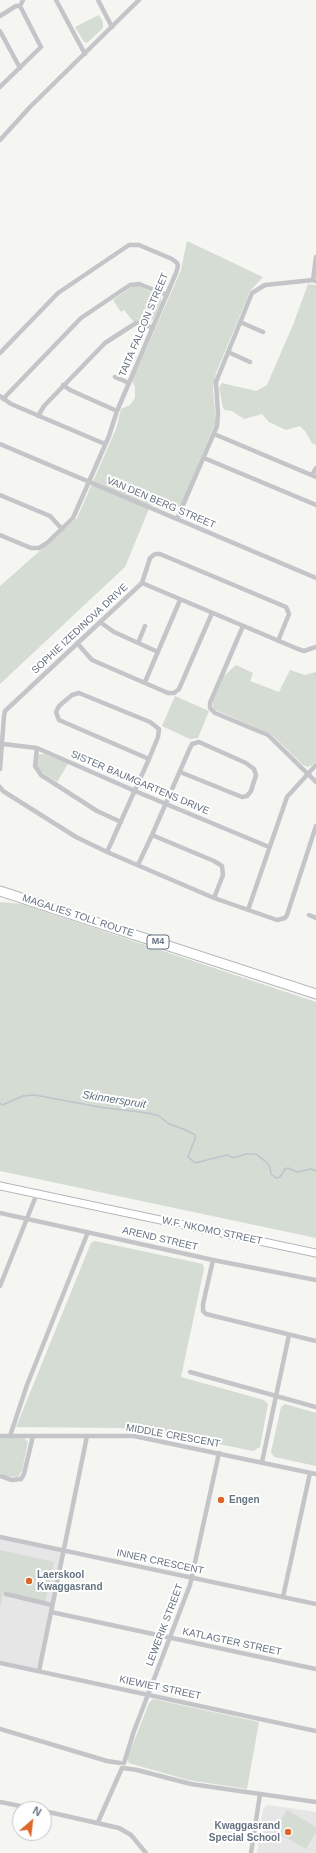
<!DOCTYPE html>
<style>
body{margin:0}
#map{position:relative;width:316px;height:1853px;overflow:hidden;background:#f5f5f1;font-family:Helvetica,sans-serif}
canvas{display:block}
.north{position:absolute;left:12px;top:1801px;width:40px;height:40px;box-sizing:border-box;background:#fff;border:1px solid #c1c7cd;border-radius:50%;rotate:28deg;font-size:11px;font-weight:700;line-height:16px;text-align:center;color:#657281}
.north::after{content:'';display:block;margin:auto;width:14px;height:18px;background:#dd6629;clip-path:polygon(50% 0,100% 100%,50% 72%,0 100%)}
</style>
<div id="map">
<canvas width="316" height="1853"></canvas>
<div class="north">N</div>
</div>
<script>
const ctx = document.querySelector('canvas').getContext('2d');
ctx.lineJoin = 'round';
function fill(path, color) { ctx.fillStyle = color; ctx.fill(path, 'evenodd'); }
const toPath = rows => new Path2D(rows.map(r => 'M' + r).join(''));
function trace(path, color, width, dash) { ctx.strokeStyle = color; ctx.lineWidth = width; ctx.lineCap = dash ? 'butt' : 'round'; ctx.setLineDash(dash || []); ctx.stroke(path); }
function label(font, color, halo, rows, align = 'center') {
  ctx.font = font + ' Helvetica,sans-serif'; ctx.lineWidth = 4; ctx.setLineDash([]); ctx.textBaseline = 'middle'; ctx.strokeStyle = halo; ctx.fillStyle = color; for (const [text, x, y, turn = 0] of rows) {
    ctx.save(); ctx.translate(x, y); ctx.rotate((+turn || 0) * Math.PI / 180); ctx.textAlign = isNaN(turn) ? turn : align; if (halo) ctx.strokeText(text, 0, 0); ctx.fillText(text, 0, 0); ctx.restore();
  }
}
fill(toPath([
 [0,1536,65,1550,40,1671,0,1663],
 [268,1805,316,1812,316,1853,257,1853,263,1809]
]), '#e5e6e5');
fill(toPath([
 [99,15,103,22,103,28,87,43,84,42,75,27],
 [187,241,263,277,250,291,216,373,213,388,216,421,181,506,177,511,171,512,151,504,125,567,0,684,0,586,77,518,116,429,121,409,130,405,135,398,135,387,132,381,181,270],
 [308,284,316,285,316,445,312,443,305,431,300,426,286,430,269,422,262,414,244,419,232,411,225,410,223,408,219,388,222,383,256,391,267,385,293,325],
 [133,286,138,286,161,296,161,302,154,318,150,322,133,321,124,310,121,312,113,300],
 [236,665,253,673,250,681,279,692,290,670,305,675,316,672,316,761,312,765,308,767,303,765,271,734,213,709,213,702,224,676],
 [175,696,209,711,198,738,190,739,162,726],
 [40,754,45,754,68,764,57,782,40,771,36,765,38,755],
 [0,902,22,904,316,1002,316,1238,0,1171],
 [95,1241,203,1264,204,1269,181,1377,264,1400,268,1404,260,1447,253,1451,170,1434,120,1428,16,1427,91,1243],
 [285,1404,316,1413,316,1466,274,1457,271,1452,281,1407],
 [0,1438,24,1438,28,1442,22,1471,18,1477,5,1476,0,1473],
 [0,1550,54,1562,45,1602,3,1593,0,1607],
 [153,1699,259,1722,247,1789,188,1780,129,1763,127,1759,149,1703],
 [287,1810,316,1827,316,1832,306,1849,274,1831]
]), '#d5dcd3');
trace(toPath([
 [0,1103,2,1105,23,1096,35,1095,99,1107,148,1113,159,1116,169,1124,186,1130,195,1135,195,1139,188,1157,195,1163,227,1155,234,1158,246,1154,256,1154,266,1162,270,1167,271,1174,276,1178,280,1177,285,1169,288,1168,297,1172,311,1169,316,1171]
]), '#bcc5cb', 1.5);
const secondary = toPath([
 [0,1186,316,1253]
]);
const motorway = toPath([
 [0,891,316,994]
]);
trace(secondary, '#b3b7bb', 9);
trace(motorway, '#b3b6b9', 11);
trace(toPath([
 [56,0,85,54],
 [98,0,112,27],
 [20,6,23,0],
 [0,16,16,6,20,6,41,47,0,87],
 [0,31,20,68],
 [0,140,30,107,139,0],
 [313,280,316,257],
 [240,322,263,332],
 [228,352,250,362],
 [0,353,58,293,129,245,139,245,172,259,177,263,178,266,176,273,117,411,109,436,73,518,47,543,39,548,31,548,0,535],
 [115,377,129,383],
 [63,385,70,390,117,411],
 [0,396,11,404,105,444],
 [3,399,81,318,130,285,139,284,167,295],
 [38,416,44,406,105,343,136,323,142,323,153,328],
 [214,434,316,477],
 [0,444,316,578],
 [204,458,316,505],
 [312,475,316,468],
 [0,495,50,516,62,529],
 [177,519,217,426,218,414,216,382,252,293,265,285,313,280,316,281],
 [142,583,298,649,304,651,316,647],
 [100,622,114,632,158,652],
 [243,626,210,703,210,708,215,713,268,735,316,782],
 [77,643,92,660,168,693,174,693,179,689,212,613],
 [138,643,145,626],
 [145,682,180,600],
 [3,744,37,748,135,791,269,847],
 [37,748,35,766,41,775,97,811,121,822],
 [0,769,4,716,5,711,142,583,150,558,155,554,160,554,286,607,289,614,278,641],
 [0,787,3,791,76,837,107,852,214,898,277,920,285,918,287,915,316,826],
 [152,835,214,861,222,866,223,875,214,898],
 [107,852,149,759,158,737,159,729,150,722,79,693,72,695,59,706,56,712,59,720,149,759],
 [138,865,152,835,190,748,192,744,199,742,246,763,254,769,256,775,251,791,247,796,242,797,180,772],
 [248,910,287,797,316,765],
 [309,915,316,918],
 [0,1213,213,1260,316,1280],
 [213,1260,203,1304,203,1311,206,1314,316,1341],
 [0,1286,38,1191],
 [190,1372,316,1407],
 [0,1436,134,1436,316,1474],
 [10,1436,27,1385,88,1232],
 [262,1462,289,1335],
 [0,1476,12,1480,21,1479,24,1474,33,1436],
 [0,1537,316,1604],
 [6,1594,52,1605],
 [283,1597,310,1473],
 [51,1612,316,1669],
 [0,1663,316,1731],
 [39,1671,87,1436],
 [0,1729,107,1761,120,1763],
 [124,1763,134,1731,190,1585,219,1453],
 [123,1768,137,1770,191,1784,316,1802],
 [0,1802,35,1809],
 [44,1811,119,1828,131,1835,146,1853],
 [98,1822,122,1768],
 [251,1853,260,1794]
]), '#c3c5c9', 4.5);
trace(secondary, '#fff', 7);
trace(motorway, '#fff', 9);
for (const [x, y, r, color] of [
 [221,1500,4,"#dd6629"],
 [29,1581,4,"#dd6629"],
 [288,1832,4,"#dd6629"]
]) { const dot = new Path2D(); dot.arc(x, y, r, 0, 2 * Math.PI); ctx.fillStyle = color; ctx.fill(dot); trace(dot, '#fff', 1.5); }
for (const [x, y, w] of [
 [158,942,22]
]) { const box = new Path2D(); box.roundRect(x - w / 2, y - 7, w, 14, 3); ctx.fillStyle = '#fff'; ctx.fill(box); trace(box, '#657281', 1); }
label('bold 9px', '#657281', null, [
 ["M4",158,942]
]);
label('10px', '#657281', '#fff', [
 ["TAITA FALCON STREET",144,325,-67],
 ["VAN DEN BERG STREET",161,503,23],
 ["SOPHIE IZEDINOVA DRIVE",80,629,-43],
 ["SISTER BAUMGARTENS DRIVE",140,783,23],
 ["MAGALIES TOLL ROUTE",78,916,18],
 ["W.F. NKOMO STREET",212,1231,12],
 ["AREND STREET",160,1239,13],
 ["MIDDLE CRESCENT",173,1436,10],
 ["INNER CRESCENT",160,1562,12],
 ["LEWERIK STREET",165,1625,-69],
 ["KATLAGTER STREET",232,1642,12],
 ["KIEWIET STREET",160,1688,12]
]);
label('bold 10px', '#657281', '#fff', [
 ["Engen",229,1500],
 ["Laerskool",37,1575],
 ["Kwaggasrand",37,1587],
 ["Kwaggasrand",280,1826,"right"],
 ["Special School",280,1838,"right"]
], 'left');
label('italic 11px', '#60737f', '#fff', [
 ["Skinnerspruit",114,1100,9]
]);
</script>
